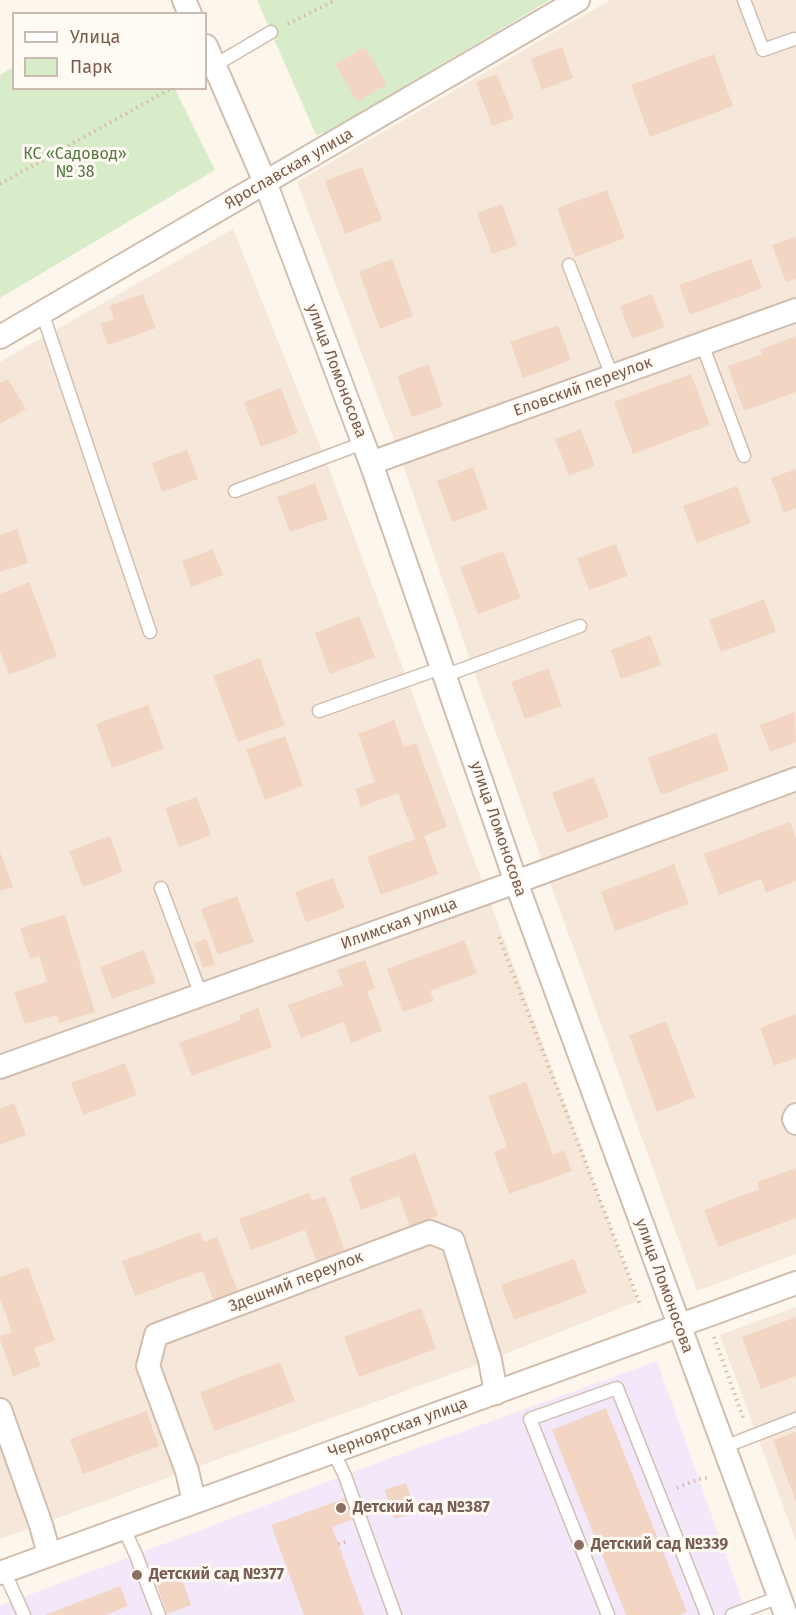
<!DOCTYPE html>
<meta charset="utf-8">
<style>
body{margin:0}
#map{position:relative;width:796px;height:1615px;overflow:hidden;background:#fdf6ec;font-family:"Fira Sans",sans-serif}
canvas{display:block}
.legend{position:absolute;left:12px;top:12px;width:195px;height:78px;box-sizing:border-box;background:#fffaf3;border:2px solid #cabbb1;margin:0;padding:8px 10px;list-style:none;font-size:18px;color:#7a5c4d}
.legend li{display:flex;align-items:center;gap:12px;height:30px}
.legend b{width:30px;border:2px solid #cabbb1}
</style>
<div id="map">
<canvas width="796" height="1615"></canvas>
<ul class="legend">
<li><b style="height:8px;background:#fff"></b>Улица</li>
<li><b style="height:16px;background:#d8ecc9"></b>Парк</li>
</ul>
</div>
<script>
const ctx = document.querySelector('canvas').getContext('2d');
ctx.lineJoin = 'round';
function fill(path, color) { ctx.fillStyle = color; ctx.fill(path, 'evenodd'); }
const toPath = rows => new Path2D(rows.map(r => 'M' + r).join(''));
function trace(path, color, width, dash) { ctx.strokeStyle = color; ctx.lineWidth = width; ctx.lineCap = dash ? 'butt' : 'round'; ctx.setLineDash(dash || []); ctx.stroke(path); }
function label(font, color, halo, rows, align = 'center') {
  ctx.font = font + ' "Fira Sans",sans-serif'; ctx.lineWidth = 6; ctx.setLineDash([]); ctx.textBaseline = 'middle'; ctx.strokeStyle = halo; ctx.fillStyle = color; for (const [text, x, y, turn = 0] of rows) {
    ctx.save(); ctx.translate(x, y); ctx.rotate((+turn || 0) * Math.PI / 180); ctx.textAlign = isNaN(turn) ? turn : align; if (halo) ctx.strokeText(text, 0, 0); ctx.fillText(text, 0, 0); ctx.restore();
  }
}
fill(toPath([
 [610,0,796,0,796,1254,697,1291,472,666,399,453,297,182],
 [233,229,325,458,638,1301,490,1360,0,1539,0,362],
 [796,1307,796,1541,720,1335]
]), '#f5e8da');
fill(toPath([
 [657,1361,747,1615,0,1615,0,1606,401,1454]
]), '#f3e8fa');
fill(toPath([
 [257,0,550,0,329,131,316,135],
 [13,67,14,88,175,89,215,170,0,298,0,75]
]), '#d8ecc9');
fill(toPath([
 [365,47,387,84,357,102,335,64],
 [562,47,573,78,542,90,531,59],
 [714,54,733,106,650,137,631,85],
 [497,74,514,118,492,126,476,82],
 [362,167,382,220,345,234,325,181],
 [607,190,625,238,575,257,557,208],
 [502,204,517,245,492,254,477,213],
 [796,237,796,279,786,282,772,245],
 [392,259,413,316,380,329,359,272],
 [751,259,762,288,690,315,679,285],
 [143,294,156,328,108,345,100,324,114,319,109,306],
 [652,294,665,327,632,339,620,306],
 [558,325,571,360,523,378,510,342],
 [796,336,796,392,744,411,728,366,762,354,760,350],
 [428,364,443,406,412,417,397,376],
 [691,374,710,425,633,454,614,402],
 [8,379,26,409,0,424,0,383],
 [281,388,298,433,261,447,244,402],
 [581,429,595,466,569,476,555,439],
 [187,450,198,479,162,492,152,463],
 [473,467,488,509,452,522,437,481],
 [796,469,796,508,784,513,771,478],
 [315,483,328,519,290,532,277,497],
 [737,486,751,523,697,543,683,506],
 [17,529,28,563,0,572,0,535],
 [616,544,628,576,589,590,577,558],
 [213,549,223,575,191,587,182,561],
 [503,551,521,598,478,614,460,567],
 [29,582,57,656,9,675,0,651,0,594],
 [764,599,776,632,721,652,709,620],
 [359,616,375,657,330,674,315,633],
 [650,635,661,665,621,679,611,650],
 [260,658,285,725,238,742,213,676],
 [548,668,562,706,525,719,511,682],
 [148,705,164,749,112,768,96,724],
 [795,712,796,742,770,752,760,725],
 [394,720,404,747,416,743,447,827,424,836,438,874,381,895,367,857,415,839,398,793,361,807,355,789,375,782,358,734],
 [716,733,729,770,661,795,648,758],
 [285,736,303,786,265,800,246,750],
 [594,777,609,817,567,833,552,793],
 [197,797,211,835,179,847,165,808],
 [790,822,796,839,796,881,766,893,761,879,719,895,704,854],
 [110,836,123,872,83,887,69,851],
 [0,852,13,887,0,891],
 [674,864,689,904,615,931,601,892],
 [333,878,345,908,306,922,295,892],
 [237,896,254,942,218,955,201,909],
 [65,915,95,1012,59,1023,57,1015,25,1024,14,992,47,982,39,956,30,959,20,928],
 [206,939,215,964,203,968,194,943],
 [464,940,477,973,430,991,434,1001,403,1012,387,969],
 [144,950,156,983,112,999,100,967],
 [365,960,375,988,367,991,382,1031,351,1043,344,1022,301,1038,288,1005,343,985,337,970],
 [258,1008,272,1047,192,1076,179,1043,241,1020,239,1015],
 [796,1014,796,1058,774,1066,760,1028],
 [666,1021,695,1097,657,1112,629,1035],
 [125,1063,137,1095,83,1115,71,1083],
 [526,1082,553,1155,564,1150,572,1171,509,1194,494,1152,507,1147,488,1096],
 [14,1103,26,1135,0,1145,0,1109],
 [415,1153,438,1216,410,1226,399,1196,361,1210,349,1178],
 [796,1168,796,1218,718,1247,704,1210,759,1189,757,1182],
 [309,1193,312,1201,325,1196,345,1251,317,1262,305,1230,251,1250,239,1219],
 [200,1232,204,1242,217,1237,238,1292,214,1301,203,1271,135,1296,122,1261],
 [574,1259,587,1293,514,1320,501,1285],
 [28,1267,55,1340,34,1348,41,1366,13,1376,0,1340,0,1336,12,1332,0,1298,0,1277],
 [421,1308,436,1349,359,1377,344,1337],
 [796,1317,796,1376,761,1389,742,1337],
 [280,1362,295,1401,214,1431,200,1392],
 [606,1408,687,1612,679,1615,626,1615,552,1430],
 [146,1411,159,1446,83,1474,70,1439],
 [796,1432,796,1502,773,1440],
 [406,1483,416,1512,395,1519,384,1490],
 [346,1498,353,1519,332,1527,364,1615,304,1615,271,1525],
 [179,1571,191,1605,167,1614,155,1579],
 [120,1586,128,1606,106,1615,45,1615]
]), '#f3d5c3');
const lane = toPath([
 [744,0,763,50,794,39],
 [212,67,271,32],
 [569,265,612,376],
 [42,312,150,632],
 [702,344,744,456],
 [235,491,363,443],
 [444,676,580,626],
 [319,711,441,668],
 [161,888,201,995],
 [724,1447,796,1419],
 [333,1451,345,1476,395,1615],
 [123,1527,136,1555,159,1615],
 [4,1571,24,1615],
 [608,1615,530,1419,617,1388,707,1615],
 [732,1615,779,1597]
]);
const street = toPath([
 [184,0,190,14],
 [206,46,265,182,371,463,516,882,786,1615],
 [0,337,578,0],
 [371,463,796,310],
 [0,1067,516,882,796,779],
 [796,1115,794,1119,796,1123],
 [0,1410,41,1525,49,1554],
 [194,1501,187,1471,148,1366,156,1335,430,1232,453,1241,490,1360,496,1393],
 [0,1573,796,1283]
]);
trace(lane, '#d1beb0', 15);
trace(street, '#d1beb0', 26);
trace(toPath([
 [288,24,336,0],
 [0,184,172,88],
 [499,937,641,1307],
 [714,1337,744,1420],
 [677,1488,699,1479,710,1478],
 [338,1544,349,1541]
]), '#d9b8a5', 4, [1.5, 4.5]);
trace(lane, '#fff', 12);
trace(street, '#fff', 22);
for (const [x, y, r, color] of [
 [341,1508,6,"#8d6e63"],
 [579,1545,6,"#8d6e63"],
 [137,1575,6,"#8d6e63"]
]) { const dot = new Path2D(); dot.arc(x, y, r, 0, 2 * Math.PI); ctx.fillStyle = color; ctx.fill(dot); trace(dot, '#fffaf3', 2); }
label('16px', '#537a41', '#fffaf3', [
 ["КС «Садовод»",75,155],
 ["№ 38",75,173]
]);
label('16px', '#7a5c4d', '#fffaf3', [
 ["Ярославская улица",289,169,-30],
 ["улица Ломоносова",336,371,69],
 ["Еловский переулок",583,387,-20],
 ["улица Ломоносова",498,829,71],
 ["Илимская улица",399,924,-20],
 ["Здешний переулок",296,1282,-21],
 ["улица Ломоносова",664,1286,70],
 ["Черноярская улица",398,1428,-20]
]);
label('bold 16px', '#785e54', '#fffaf3', [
 ["Детский сад №387",353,1508],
 ["Детский сад №339",591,1545],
 ["Детский сад №377",149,1575]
], 'left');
</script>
